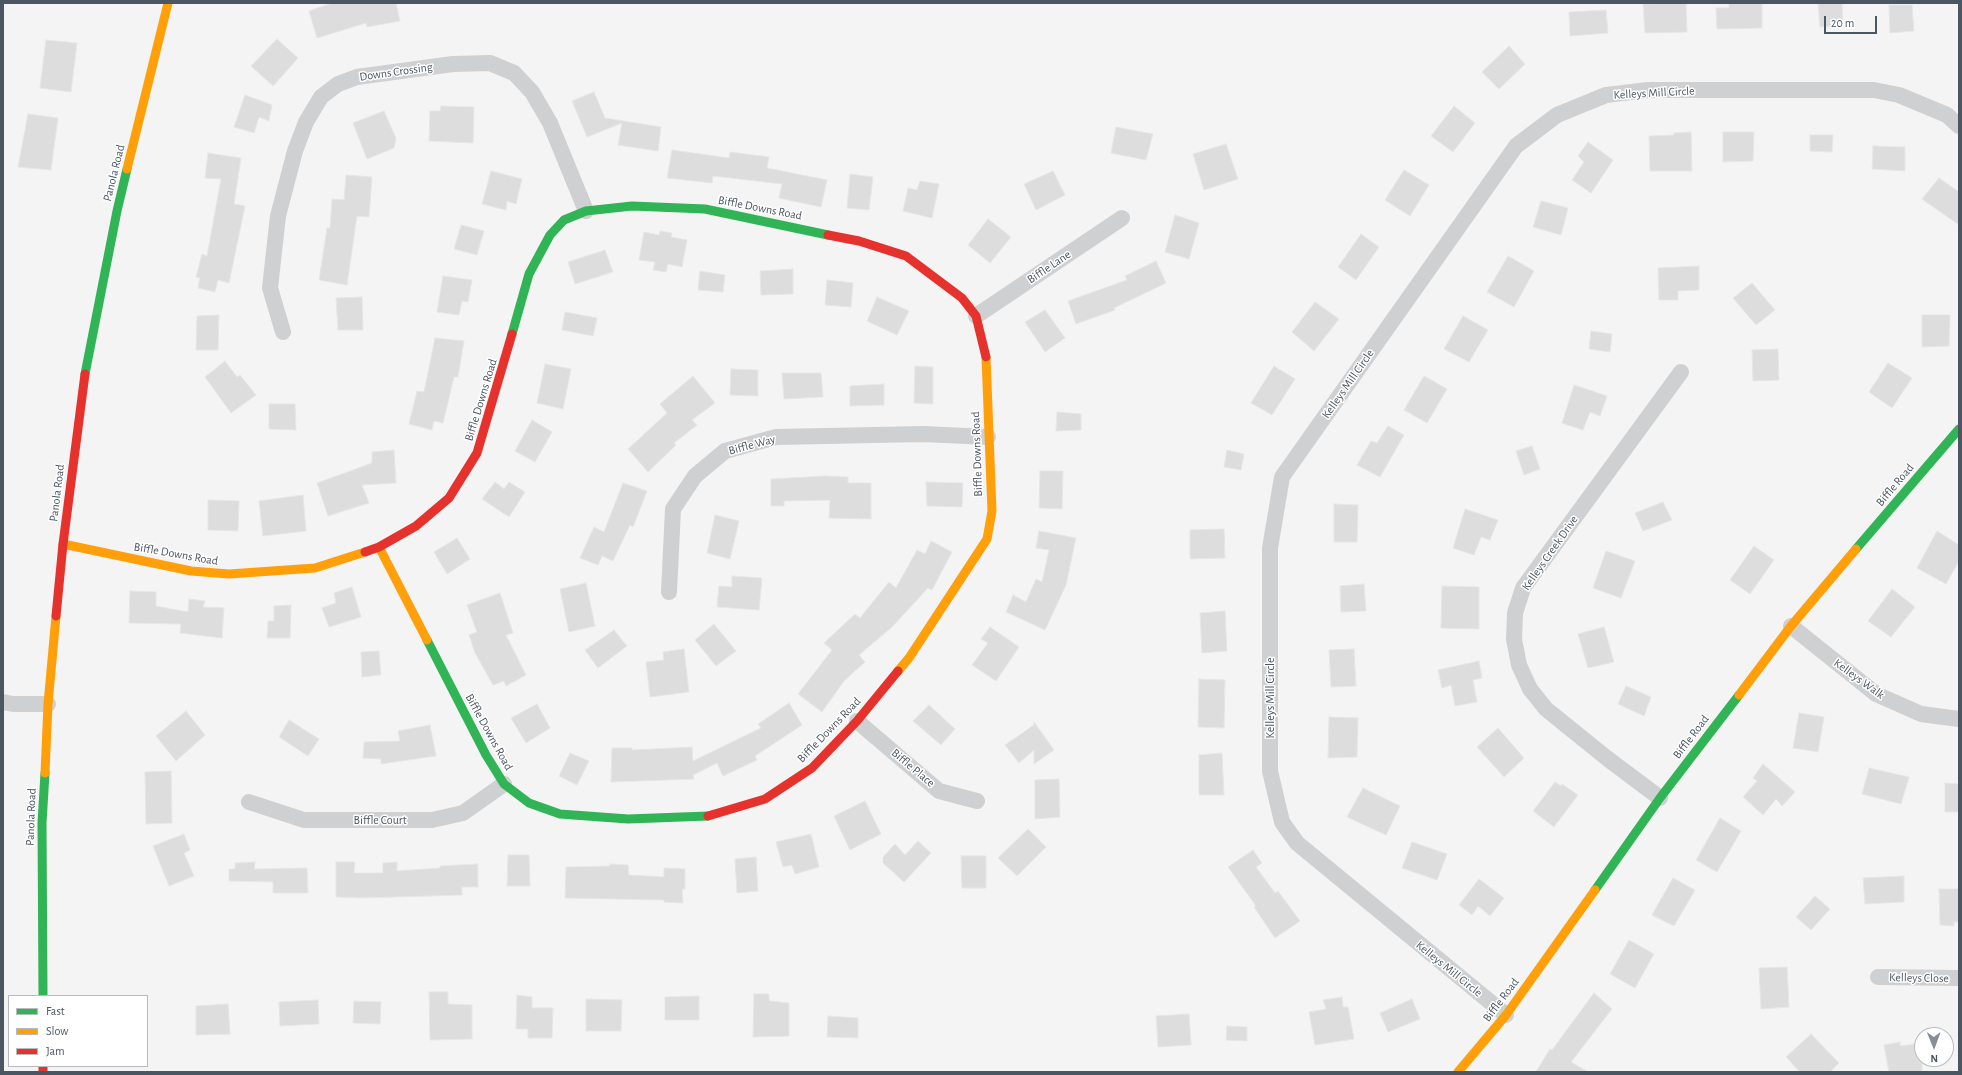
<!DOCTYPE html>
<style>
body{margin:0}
#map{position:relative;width:1962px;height:1075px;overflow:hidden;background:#f4f4f4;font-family:"Alegreya Sans",sans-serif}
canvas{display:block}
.frame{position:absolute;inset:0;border:4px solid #4a5661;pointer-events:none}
.legend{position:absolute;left:8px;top:995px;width:140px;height:72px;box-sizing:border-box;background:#fff;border:1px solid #b7bbc0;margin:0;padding:5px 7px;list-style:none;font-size:12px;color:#4a5661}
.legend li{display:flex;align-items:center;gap:8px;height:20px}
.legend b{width:20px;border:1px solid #b7bbc0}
.north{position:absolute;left:1914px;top:1027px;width:40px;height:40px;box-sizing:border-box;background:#fff;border:1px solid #b7bbc0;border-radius:50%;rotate:179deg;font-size:11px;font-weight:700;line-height:16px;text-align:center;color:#4a5661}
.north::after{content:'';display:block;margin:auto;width:14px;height:18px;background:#868d94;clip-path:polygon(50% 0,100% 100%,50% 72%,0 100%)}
.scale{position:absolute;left:1824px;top:16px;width:53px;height:18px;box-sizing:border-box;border:2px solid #4a5661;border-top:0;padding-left:5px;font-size:12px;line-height:14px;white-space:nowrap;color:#4a5661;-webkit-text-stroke:3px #fff;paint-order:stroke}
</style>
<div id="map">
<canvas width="1962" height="1075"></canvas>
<div class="frame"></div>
<ul class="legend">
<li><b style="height:5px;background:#30b455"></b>Fast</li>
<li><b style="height:5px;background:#ff9f0a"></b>Slow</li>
<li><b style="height:5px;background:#e5322d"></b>Jam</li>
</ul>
<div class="north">N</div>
<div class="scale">20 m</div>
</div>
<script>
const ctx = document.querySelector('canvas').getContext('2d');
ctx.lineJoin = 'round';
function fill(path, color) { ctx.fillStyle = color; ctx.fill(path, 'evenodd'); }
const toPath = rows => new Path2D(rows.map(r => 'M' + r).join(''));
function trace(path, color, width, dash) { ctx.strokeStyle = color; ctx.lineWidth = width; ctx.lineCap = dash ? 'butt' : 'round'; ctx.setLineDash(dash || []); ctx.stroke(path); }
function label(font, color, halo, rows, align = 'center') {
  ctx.font = font + ' "Alegreya Sans",sans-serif'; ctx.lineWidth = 3; ctx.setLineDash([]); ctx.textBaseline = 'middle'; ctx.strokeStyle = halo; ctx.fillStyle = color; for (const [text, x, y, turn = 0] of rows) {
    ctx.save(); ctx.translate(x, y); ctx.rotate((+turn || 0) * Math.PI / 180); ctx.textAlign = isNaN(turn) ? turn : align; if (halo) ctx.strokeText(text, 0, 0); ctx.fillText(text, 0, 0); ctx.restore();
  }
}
const building = toPath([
 [332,3,396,3,400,21,367,27,366,23,317,38,309,11,332,3],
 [1686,3,1687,32,1645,33,1643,4,1686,3],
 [1729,3,1762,3,1762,28,1717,29,1716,8,1729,8,1729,3],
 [1818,3,1842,3,1843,25,1820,27,1818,3],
 [1889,5,1912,5,1914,31,1890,33,1889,5],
 [1606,10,1608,33,1570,36,1569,12,1606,10],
 [277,39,298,58,273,86,251,66,277,39],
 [46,40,77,43,71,92,40,88,46,40],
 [1509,46,1525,64,1499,89,1482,72,1509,46],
 [594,92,605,118,661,127,658,151,618,145,622,123,587,137,572,101,594,92],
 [245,95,272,105,269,121,259,117,254,133,234,127,245,95],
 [441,106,474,107,473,143,429,141,430,111,440,111,441,106],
 [1454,106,1475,123,1453,152,1431,136,1454,106],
 [384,111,396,138,394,148,367,159,353,123,384,111],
 [28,114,58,118,51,170,18,167,28,114],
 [1116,127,1153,134,1146,160,1111,153,1116,127],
 [1691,132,1692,171,1650,171,1649,136,1674,135,1674,133,1691,132],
 [1723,132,1754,132,1753,161,1723,162,1723,132],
 [1810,135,1833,135,1832,152,1810,151,1810,135],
 [1588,142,1613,160,1591,193,1572,180,1584,162,1578,156,1588,142],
 [1226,144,1238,179,1204,190,1193,154,1226,144],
 [1873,146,1905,147,1905,171,1872,169,1873,146],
 [672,150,729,158,730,152,769,157,767,168,827,180,821,207,779,198,782,184,713,176,712,183,667,178,672,150],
 [208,153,241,158,234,204,245,206,229,283,218,280,215,292,198,288,200,278,196,277,202,254,207,256,221,179,205,178,208,153],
 [1404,170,1429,185,1410,216,1385,200,1404,170],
 [491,171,522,179,516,204,507,201,506,210,482,204,491,171],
 [1053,171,1065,195,1036,210,1024,184,1053,171],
 [850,174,873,177,869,210,847,208,850,174],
 [346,175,372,177,369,217,357,216,347,285,319,280,327,228,330,228,332,199,344,200,346,175],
 [1939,178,1959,192,1959,225,1922,199,1939,178],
 [920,181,939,184,932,218,903,211,908,188,917,190,920,181],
 [1541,201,1568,208,1561,235,1533,227,1541,201],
 [1175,215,1199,223,1189,259,1165,252,1175,215],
 [988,219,1011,237,990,263,968,245,988,219],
 [461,225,484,231,477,255,454,249,461,225],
 [660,231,672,233,671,237,687,240,682,267,668,264,666,272,653,270,655,262,639,260,644,232,659,235,660,231],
 [1361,234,1379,247,1356,280,1338,267,1361,234],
 [605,250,613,272,575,284,568,262,605,250],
 [1508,256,1534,271,1514,307,1487,292,1508,256],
 [1156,261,1166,283,1114,308,1115,310,1076,324,1068,301,1127,280,1125,276,1156,261],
 [1699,266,1699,290,1678,291,1678,300,1659,300,1658,268,1699,266],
 [793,269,793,294,761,295,760,271,793,269],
 [700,271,725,275,723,292,698,290,700,271],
 [443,276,472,280,468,302,462,301,459,315,437,312,443,276],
 [827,280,853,283,851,307,825,305,827,280],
 [1752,283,1775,310,1756,325,1733,298,1752,283],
 [362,297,363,330,338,330,336,298,362,297],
 [877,297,909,311,897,335,867,321,877,297],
 [1315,302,1339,319,1314,351,1292,332,1315,302],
 [1045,310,1065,338,1045,352,1025,322,1045,310],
 [565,312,597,318,593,336,562,330,565,312],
 [219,315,218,350,196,350,197,316,219,315],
 [1922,315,1950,315,1949,346,1922,347,1922,315],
 [1463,316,1488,330,1469,362,1444,349,1463,316],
 [1591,331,1612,334,1610,352,1589,349,1591,331],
 [435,338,464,341,458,377,454,377,443,423,434,421,432,430,409,424,417,391,424,392,435,338],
 [1778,349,1779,380,1753,381,1752,350,1778,349],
 [225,361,237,377,240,375,256,395,231,413,205,377,225,361],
 [1888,363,1912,378,1892,408,1869,392,1888,363],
 [545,364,571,369,563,409,537,403,545,364],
 [915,366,933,367,933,404,914,403,915,366],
 [1274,366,1295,379,1272,415,1251,403,1274,366],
 [731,369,758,370,758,396,730,395,731,369],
 [782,373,821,373,823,397,784,399,782,373],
 [693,376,715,403,692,420,697,425,674,443,676,445,648,472,628,449,667,413,660,404,693,376],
 [1424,376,1447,389,1427,423,1404,410,1424,376],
 [884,384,884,405,850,406,850,386,884,384],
 [1574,385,1607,396,1600,416,1590,412,1583,430,1562,423,1574,385],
 [269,404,295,404,296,430,269,429,269,404],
 [1057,412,1081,414,1081,430,1056,431,1057,412],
 [532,420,552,432,535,462,515,451,532,420],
 [1388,426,1404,435,1380,477,1357,465,1371,441,1377,443,1388,426],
 [1532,446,1540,469,1524,475,1516,451,1532,446],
 [394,450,396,483,362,485,369,503,328,516,317,483,372,463,372,452,394,450],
 [1227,450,1244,454,1241,470,1224,467,1227,450],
 [1040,471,1063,471,1062,509,1039,508,1040,471],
 [825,476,848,477,848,483,871,483,871,519,829,518,830,500,784,501,784,506,771,506,771,479,825,476],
 [495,482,504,489,509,482,525,492,509,517,482,499,495,482],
 [926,482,963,483,962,507,927,506,926,482],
 [623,483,647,491,633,527,630,525,613,561,602,556,598,565,580,558,594,527,604,532,623,483],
 [303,495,306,531,263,536,259,501,303,495],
 [208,500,239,501,238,531,208,530,208,500],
 [1663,502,1672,520,1643,531,1635,513,1663,502],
 [1334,504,1358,505,1357,542,1334,542,1334,504],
 [1465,509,1498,520,1490,540,1481,537,1474,555,1453,548,1465,509],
 [715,515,739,521,730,559,707,553,715,515],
 [1224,529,1225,558,1190,559,1190,530,1224,529],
 [1039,531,1076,538,1066,585,1045,630,1006,612,1013,595,1026,602,1036,579,1042,582,1049,550,1036,548,1039,531],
 [1937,531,1959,545,1959,561,1946,584,1917,568,1937,531],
 [457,538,470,559,447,574,434,552,457,538],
 [931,541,952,552,932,590,928,588,892,627,859,655,865,662,844,681,822,712,798,694,832,650,824,643,855,614,860,618,889,582,896,588,917,550,925,554,931,541],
 [1754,546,1774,560,1750,594,1730,580,1754,546],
 [1606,551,1635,561,1621,598,1593,588,1606,551],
 [732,576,762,578,759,610,717,607,719,586,732,587,732,576],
 [586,583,595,626,569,632,560,589,586,583],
 [1364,584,1366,611,1341,612,1340,586,1364,584],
 [1442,586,1479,587,1479,629,1441,628,1442,586],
 [352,587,361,617,329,627,322,608,336,603,334,593,352,587],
 [1892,589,1915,607,1891,637,1868,621,1892,589],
 [130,591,156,592,156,606,188,612,189,599,205,601,203,607,224,608,222,638,180,633,181,624,129,623,130,591],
 [500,593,513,633,506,635,526,675,506,686,504,681,493,685,475,653,469,635,477,632,467,605,500,593],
 [291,605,290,638,267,638,268,621,274,621,274,606,291,605],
 [1225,611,1227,651,1202,653,1200,613,1225,611],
 [714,624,736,651,716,666,695,640,714,624],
 [990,627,1019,647,996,681,972,665,988,643,981,639,990,627],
 [1604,627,1614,662,1588,668,1578,634,1604,627],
 [614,630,627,646,598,668,585,650,614,630],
 [684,649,689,692,650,697,646,662,664,660,663,652,684,649],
 [1354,649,1356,686,1331,687,1329,650,1354,649],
 [379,651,381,675,362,677,361,652,379,651],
 [1479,661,1482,678,1473,680,1477,702,1455,706,1451,685,1442,688,1438,670,1479,661],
 [1199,679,1225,680,1224,728,1198,727,1199,679],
 [1626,686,1651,697,1644,716,1618,704,1626,686],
 [789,703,802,725,755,756,757,760,723,776,717,763,693,775,694,779,611,782,612,748,632,748,632,750,692,747,693,761,761,728,758,724,789,703],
 [537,704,550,728,526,743,511,718,537,704],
 [929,705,955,729,941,745,913,721,929,705],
 [186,711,205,735,176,761,156,736,186,711],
 [1799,713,1824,717,1818,752,1793,748,1799,713],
 [1329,717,1358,718,1357,757,1328,758,1329,717],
 [289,720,319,739,308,756,279,737,289,720],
 [1034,722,1054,750,1034,764,1034,750,1019,763,1005,745,1034,725,1034,722],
 [430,725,436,756,381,764,381,759,363,758,364,742,400,741,398,731,430,725],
 [1498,728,1524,758,1504,777,1477,747,1498,728],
 [570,753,589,761,577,785,559,776,570,753],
 [1222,753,1224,795,1199,795,1199,755,1222,753],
 [1763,764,1795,792,1782,806,1776,799,1763,815,1743,797,1757,781,1753,778,1763,764],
 [1869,768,1909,777,1901,804,1862,794,1869,768],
 [171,771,172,823,146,824,145,772,171,771],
 [1059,779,1060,817,1035,819,1035,780,1059,779],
 [1555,782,1561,786,1562,784,1578,795,1554,827,1533,811,1555,782],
 [1945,783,1959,784,1959,812,1945,812,1945,783],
 [1363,788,1400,806,1386,835,1347,817,1363,788],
 [865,801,881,834,850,850,834,816,865,801],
 [1720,818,1741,831,1717,872,1696,860,1720,818],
 [1028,829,1046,847,1017,876,998,858,1028,829],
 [184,834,190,850,184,853,194,876,169,886,153,846,184,834],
 [811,834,819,867,795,874,792,865,783,867,776,842,811,834],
 [918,841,931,853,904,882,883,863,883,857,895,844,905,855,918,841],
 [1412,842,1447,854,1437,880,1402,868,1412,842],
 [1253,850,1262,863,1256,867,1275,893,1278,891,1300,921,1275,938,1254,907,1256,906,1228,867,1253,850],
 [508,855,529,855,530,886,507,886,508,855],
 [961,856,986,856,986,888,962,888,961,856],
 [756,857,758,891,737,893,735,859,756,857],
 [255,862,254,869,307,868,308,893,273,893,273,882,229,881,229,869,235,869,235,863,255,862],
 [336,862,355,862,354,873,383,873,383,863,397,862,397,871,440,868,440,866,478,864,478,887,462,887,462,895,361,898,336,897,336,862],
 [610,864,628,865,629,875,664,877,664,868,685,869,685,889,682,889,683,903,664,902,664,900,565,898,566,867,610,866,610,864],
 [1904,876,1904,902,1865,904,1863,878,1904,876],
 [1673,878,1695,890,1674,926,1652,915,1673,878],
 [1479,879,1504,898,1490,916,1478,906,1472,915,1459,905,1479,879],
 [1939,889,1959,889,1959,922,1954,922,1954,926,1940,925,1939,889],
 [1815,896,1830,909,1811,930,1796,917,1815,896],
 [1629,940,1654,954,1635,988,1610,974,1629,940],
 [1787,967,1789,1007,1761,1009,1759,968,1787,967],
 [429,992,448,992,448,1004,472,1005,472,1039,430,1040,429,992],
 [1594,993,1612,1009,1571,1062,1588,1072,1536,1072,1550,1049,1552,1050,1594,993],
 [754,994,769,994,769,1001,789,1003,789,1036,753,1037,754,994],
 [517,995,532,997,532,1008,553,1008,552,1038,528,1038,528,1029,516,1029,517,995],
 [699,996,699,1020,665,1020,665,997,699,996],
 [1342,997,1343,1007,1348,1007,1354,1039,1315,1045,1309,1012,1326,1009,1323,1000,1342,997],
 [586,999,622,1000,621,1031,586,1031,586,999],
 [1412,999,1420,1019,1388,1032,1380,1013,1412,999],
 [318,1000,319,1024,280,1026,279,1002,318,1000],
 [354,1001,381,1002,380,1024,353,1023,354,1001],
 [228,1004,230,1034,196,1035,196,1006,228,1004],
 [1189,1014,1191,1045,1158,1047,1156,1016,1189,1014],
 [828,1016,858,1018,858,1038,827,1037,828,1016],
 [1227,1026,1247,1027,1247,1041,1226,1040,1227,1026],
 [1811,1034,1839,1063,1830,1072,1800,1072,1786,1057,1811,1034],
 [1900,1042,1900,1046,1922,1043,1922,1072,1889,1072,1884,1045,1900,1042]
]);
fill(building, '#ddddde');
trace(building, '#e5e6e7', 1);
trace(toPath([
 [976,316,1122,218],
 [283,332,270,288,278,216,295,151,306,122,321,97,338,84,357,77,453,64,490,63,514,73,532,92,550,123,586,211],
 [669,592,673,509,695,476,725,451,776,437,923,434,988,437],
 [1791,626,1876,694,1921,714,1959,719],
 [3,702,13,704,48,704],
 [857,721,939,791,977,801],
 [1660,798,1608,759,1546,709,1530,689,1519,665,1514,639,1515,613,1523,588,1681,372],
 [249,802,304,820,432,820,463,813,504,784],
 [1878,977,1959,978],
 [1506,1015,1297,843,1282,822,1270,771,1270,548,1282,477,1516,146,1557,115,1606,95,1648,90,1874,90,1899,95,1947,115,1959,126]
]), '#ced0d2', 16);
trace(toPath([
 [512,334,529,274,550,235,564,220,586,211,632,206,705,209,828,235],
 [85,374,117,211,127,169],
 [1856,549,1959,429],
 [427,640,486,755,504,784,529,803,560,814,628,819,708,816],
 [1595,890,1660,798,1739,695],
 [43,996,42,823,45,773]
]), '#30b455', 9);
trace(toPath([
 [127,169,168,3],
 [63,544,191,571,229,574,315,568,365,552],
 [379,547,427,640],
 [898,671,909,658,987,539,992,511,986,357],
 [1739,695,1791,626,1856,549],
 [45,773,48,704,56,616],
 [1458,1072,1506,1015,1595,890]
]), '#ff9f0a', 9);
trace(toPath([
 [828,235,859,241,906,256,962,298,976,316,986,357],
 [365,552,379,547,416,526,449,498,477,453,512,334],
 [56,616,63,544,85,374],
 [708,816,765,799,812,768,857,721,898,671],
 [43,1066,43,1072]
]), '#e5322d', 9);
label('12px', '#4a5661', '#fff', [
 ["Downs Crossing",396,72,-8],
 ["Kelleys Mill Circle",1654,93,-3],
 ["Panola Road",114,173,-76],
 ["Biffle Downs Road",760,208,11],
 ["Biffle Lane",1049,267,-34],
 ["Kelleys Mill Circle",1348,384,-55],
 ["Biffle Downs Road",481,400,-73],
 ["Biffle Way",752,445,-15],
 ["Biffle Downs Road",977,454,-92],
 ["Biffle Road",1895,485,-50],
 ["Panola Road",57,493,-83],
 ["Kelleys Creek Drive",1550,553,-55],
 ["Biffle Downs Road",176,554,10],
 ["Kelleys Walk",1859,679,36],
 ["Kelleys Mill Circle",1270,698,-90],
 ["Biffle Downs Road",829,730,-46],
 ["Biffle Downs Road",489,732,61],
 ["Biffle Road",1691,737,-53],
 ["Biffle Place",913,768,40],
 ["Panola Road",31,817,-88],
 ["Biffle Court",380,820],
 ["Kelleys Mill Circle",1449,969,39],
 ["Kelleys Close",1919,978,1],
 ["Biffle Road",1501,1000,-53]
]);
</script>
